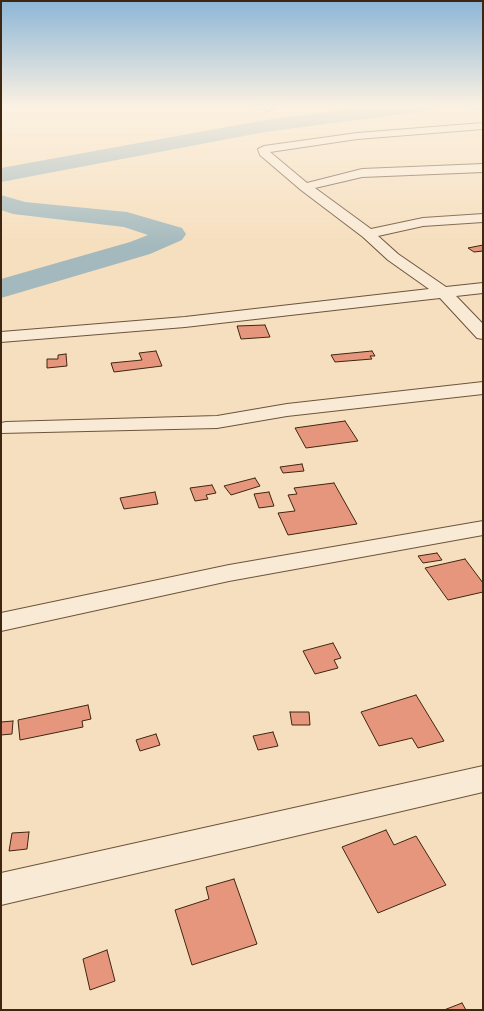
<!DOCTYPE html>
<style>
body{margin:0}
#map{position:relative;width:484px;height:1011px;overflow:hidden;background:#f6dfbe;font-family:"Sorts Mill Goudy",serif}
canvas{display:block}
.frame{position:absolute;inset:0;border:2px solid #3f2610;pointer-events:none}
</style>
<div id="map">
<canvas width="484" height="1011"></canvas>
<div class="frame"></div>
</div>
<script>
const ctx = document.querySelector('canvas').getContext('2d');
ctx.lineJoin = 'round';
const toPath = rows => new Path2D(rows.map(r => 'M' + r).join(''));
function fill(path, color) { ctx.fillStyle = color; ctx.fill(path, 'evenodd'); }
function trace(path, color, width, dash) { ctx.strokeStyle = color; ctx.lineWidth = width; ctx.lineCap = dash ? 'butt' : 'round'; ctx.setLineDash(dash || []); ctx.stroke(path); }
fill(toPath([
 [381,105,435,105,433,109,426,111,265,132,1,182,1,168,265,120,381,105],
 [468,105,483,105,483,112,470,109,468,105],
 [1,195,25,202,127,212,182,228,186,234,182,240,150,254,1,298,1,279,130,242,148,235,124,227,13,214,1,210,1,195]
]), '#a3b9bd');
const building = toPath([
 [483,245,483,251,474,252,468,248,483,245],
 [265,325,270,337,241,339,237,326,265,325],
 [156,351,162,366,114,372,111,363,142,360,139,353,156,351],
 [372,351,375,356,370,356,372,359,335,362,331,355,372,351],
 [66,354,67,366,47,368,47,359,58,359,58,355,66,354],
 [345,421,358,441,306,448,295,428,345,421],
 [302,464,304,471,283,473,280,467,302,464],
 [255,478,260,486,231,495,224,486,255,478],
 [334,483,357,524,288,535,278,513,295,511,288,495,297,494,294,488,334,483],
 [212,485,216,493,206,495,208,499,195,501,190,488,212,485],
 [155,492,158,504,124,509,120,498,155,492],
 [269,492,274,506,259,508,254,494,269,492],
 [437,553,442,560,423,563,418,556,437,553],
 [465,559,483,583,483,592,448,600,425,568,465,559],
 [333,643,341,658,334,660,338,668,315,674,303,651,333,643],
 [416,695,444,741,418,748,412,738,379,746,361,712,416,695],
 [88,705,91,719,82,721,83,727,20,740,18,720,88,705],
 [290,712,309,712,310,725,292,725,290,712],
 [13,721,12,734,1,735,1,722,13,721],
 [273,732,278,746,258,750,253,736,273,732],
 [156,734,160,745,140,751,136,740,156,734],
 [386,830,394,845,416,836,446,885,378,913,342,847,386,830],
 [29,832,27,849,9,851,12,833,29,832],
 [234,879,257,944,192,965,175,910,209,899,206,887,234,879],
 [107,950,115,981,90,990,83,959,107,950],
 [462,1003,466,1010,444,1010,462,1003]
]);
fill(building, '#e5967d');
trace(building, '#3f2610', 1);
const minor = toPath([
 [254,105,270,105,274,108,269,111,254,105],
 [483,123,483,129,357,139,270,152,307,183,362,169,483,164,483,172,362,177,315,188,371,229,423,218,483,214,483,222,423,226,378,236,398,254,446,287,483,283,483,293,456,296,483,324,483,339,477,338,440,298,185,327,1,342,1,332,185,317,429,289,388,260,363,237,301,190,260,155,258,149,264,146,357,133,483,123],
 [483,382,483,394,287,416,217,428,1,433,1,423,6,422,217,416,287,404,483,382],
 [483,521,483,535,229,581,1,631,1,613,229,565,483,521],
 [483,766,483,792,1,905,1,873,483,766]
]);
trace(minor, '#6d543c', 2);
fill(minor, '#f9ead5');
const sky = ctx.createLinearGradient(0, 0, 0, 247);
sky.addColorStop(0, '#8cb6d7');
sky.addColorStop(0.43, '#fbf1e2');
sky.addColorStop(1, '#fbf1e200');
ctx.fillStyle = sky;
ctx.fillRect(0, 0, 484, 247);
</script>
